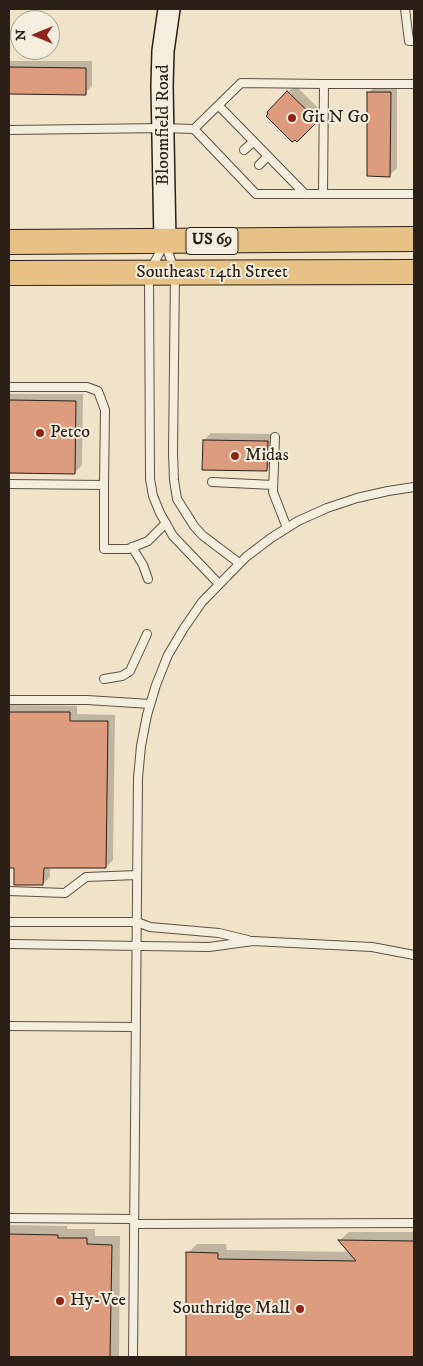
<!DOCTYPE html>
<style>
body{margin:0}
#map{position:relative;width:423px;height:1366px;overflow:hidden;background:#f0e3ca;font-family:"IM FELL DW Pica",serif}
canvas{display:block}
.frame{position:absolute;inset:0;border:10px solid #2c1f16;pointer-events:none}
.north{position:absolute;left:10px;top:10px;width:50px;height:50px;box-sizing:border-box;background:#f5eddd;border:1px solid #a59b8d;border-radius:50%;rotate:270deg;font-size:14px;font-weight:700;line-height:20px;text-align:center;color:#2c1f16}
.north::after{content:'';display:block;margin:auto;width:18px;height:22px;background:#8f2418;clip-path:polygon(50% 0,100% 100%,50% 72%,0 100%)}
</style>
<div id="map">
<canvas width="423" height="1366"></canvas>
<div class="frame"></div>
<div class="north">N</div>
</div>
<script>
const ctx = document.querySelector('canvas').getContext('2d');
ctx.lineJoin = 'round';
function fill(path, color) { ctx.fillStyle = color; ctx.fill(path, 'evenodd'); }
const toPath = rows => new Path2D(rows.map(r => 'M' + r).join(''));
function trace(path, color, width, dash) { ctx.strokeStyle = color; ctx.lineWidth = width; ctx.lineCap = dash ? 'butt' : 'round'; ctx.setLineDash(dash || []); ctx.stroke(path); }
function label(font, color, halo, rows, align = 'center') {
  ctx.font = font + ' "IM FELL DW Pica",serif'; ctx.lineWidth = 4; ctx.setLineDash([]); ctx.textBaseline = 'middle'; ctx.strokeStyle = halo; ctx.fillStyle = color; for (const [text, x, y, turn = 0] of rows) {
    ctx.save(); ctx.translate(x, y); ctx.rotate((+turn || 0) * Math.PI / 180); ctx.textAlign = isNaN(turn) ? turn : align; if (halo) ctx.strokeText(text, 0, 0); ctx.fillText(text, 0, 0); ctx.restore();
  }
}
fill(toPath([
 [9,61,92,61,92,86,85,93,9,93],
 [295,85,324,114,297,140,268,112],
 [376,86,397,86,397,168,390,175,368,93],
 [9,394,83,394,82,465,75,472,9,472],
 [211,433,274,434,273,463,266,470,204,440],
 [10,705,77,706,77,714,115,715,113,860,106,867,50,867,50,877,43,884,15,867,9,867,9,707],
 [9,1225,67,1226,67,1229,95,1229,95,1236,120,1236,119,1357,9,1357],
 [349,1232,414,1232,414,1357,187,1357,188,1253,197,1244,226,1244,227,1250,350,1252,340,1240]
]), '#0003');
const building = toPath([
 [9,67,86,68,86,95,9,94,9,67],
 [287,91,318,121,297,142,295,140,292,142,266,116,268,114,267,112,287,91],
 [367,92,391,92,390,177,367,176,367,92],
 [9,400,76,401,75,474,9,473,9,400],
 [203,440,268,441,267,471,202,470,203,440],
 [9,712,70,712,70,721,108,721,106,868,44,868,43,885,14,885,14,868,9,868,9,712],
 [9,1234,58,1235,58,1238,87,1238,87,1244,112,1245,110,1357,9,1357,9,1234],
 [338,1240,414,1241,414,1357,186,1357,186,1252,218,1253,218,1259,356,1261,338,1240]
]);
fill(building, '#dd9c7e');
trace(building, '#2c1f16', 1);
const lane = toPath([
 [405,9,409,41,414,41],
 [324,84,414,84],
 [219,106,305,194],
 [9,130,163,128,194,129,241,83,324,84,323,194,256,194,194,129],
 [244,150,253,142],
 [259,165,268,156],
 [323,194,414,194],
 [165,243,175,272,173,453,174,480,177,499,194,526,202,535,239,563],
 [163,246,149,273,150,479,153,496,160,513,173,536,219,584],
 [9,387,87,387,98,391,105,410,104,485],
 [275,437,273,492,287,528],
 [212,482,273,485],
 [9,484,104,485,104,549,128,549,148,541,166,523],
 [132,547,143,565,148,579],
 [104,679,122,676,130,671,147,634],
 [9,700,87,700,150,704],
 [9,891,65,893,86,877,137,875],
 [9,922,137,922,150,927,219,933,248,940],
 [9,944,209,947,253,941,372,947,414,955],
 [9,1026,136,1027],
 [9,1218,134,1219],
 [134,1224,414,1223],
 [133,1357,138,778,141,746,147,715,156,685,168,655,184,628,202,602,246,557,271,538,298,521,327,508,357,498,388,491,414,487]
]);
const secondary = toPath([
 [165,242,162,86,163,51,169,9]
]);
const primary = toPath([
 [9,242,414,239],
 [9,273,414,272]
]);
trace(lane, '#5d5043', 10);
trace(secondary, '#2c1f16', 24);
trace(primary, '#2c1f16', 26);
trace(lane, '#f5eddd', 8);
trace(secondary, '#f5eddd', 21);
trace(primary, '#e8c285', 24);
for (const [x, y, r, color] of [
 [292,118,5,"#8f2418"],
 [40,433,5,"#8f2418"],
 [235,456,5,"#8f2418"],
 [60,1301,5,"#8f2418"],
 [300,1309,5,"#8f2418"]
]) { const dot = new Path2D(); dot.arc(x, y, r, 0, 2 * Math.PI); ctx.fillStyle = color; ctx.fill(dot); trace(dot, '#f5eddd', 2); }
for (const [x, y, w] of [
 [212,241,52]
]) { const box = new Path2D(); box.roundRect(x - w / 2, y - 13.5, w, 27, 4); ctx.fillStyle = '#f5eddd'; ctx.fill(box); trace(box, '#2c1f16', 1); }
label('bold 16px', '#2c1f16', null, [
 ["US 69",212,241]
]);
label('18px', '#2c1f16', '#f5eddd', [
 ["Git N Go",302,118],
 ["Petco",50,433],
 ["Midas",245,456],
 ["Hy-Vee",70,1301],
 ["Southridge Mall",290,1309,"right"]
], 'left');
label('18px', '#2c1f16', '#f5eddd', [
 ["Bloomfield Road",164,125,-90],
 ["Southeast 14th Street",212,273]
]);
</script>
